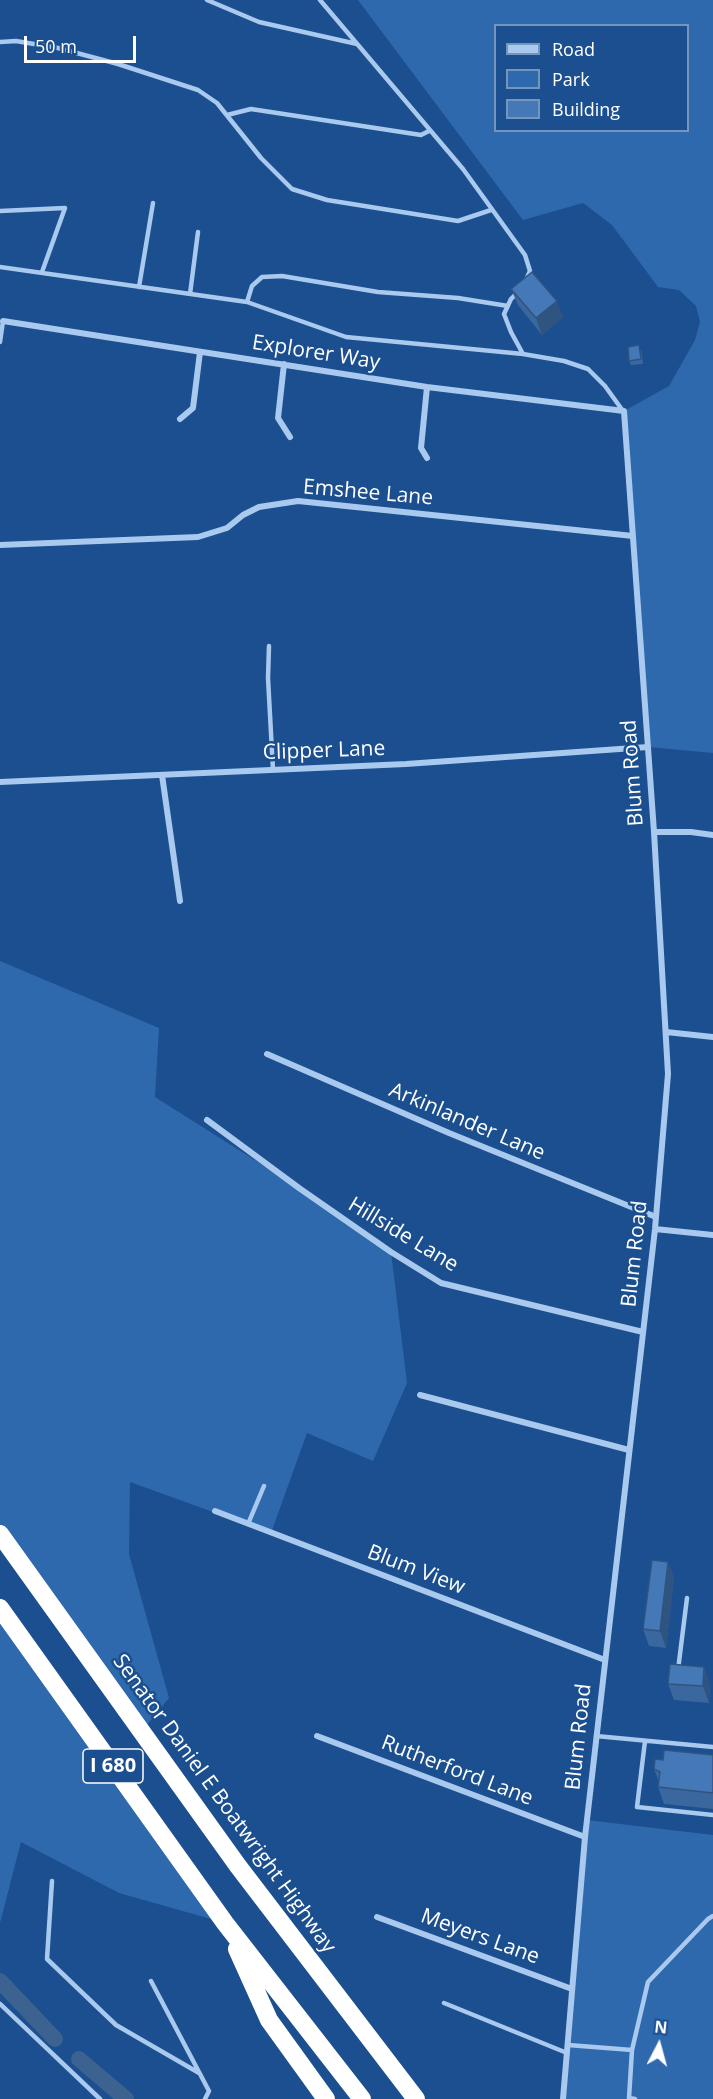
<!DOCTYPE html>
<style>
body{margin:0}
#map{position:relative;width:713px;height:2099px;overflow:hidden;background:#1b4f8f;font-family:"Open Sans",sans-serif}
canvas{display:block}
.legend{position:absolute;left:494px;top:24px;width:195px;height:108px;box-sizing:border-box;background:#1b4f8f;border:2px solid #7695bc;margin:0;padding:8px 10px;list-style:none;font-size:18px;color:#fff}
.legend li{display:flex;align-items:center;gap:12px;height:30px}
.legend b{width:30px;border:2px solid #7695bc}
.north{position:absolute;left:629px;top:2015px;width:60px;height:60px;-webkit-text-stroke:4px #1b4f8f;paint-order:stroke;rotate:6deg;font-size:16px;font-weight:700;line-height:24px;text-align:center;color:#fff}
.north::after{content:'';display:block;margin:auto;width:21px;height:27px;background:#fff;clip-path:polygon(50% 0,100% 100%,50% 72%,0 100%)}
.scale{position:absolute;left:24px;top:36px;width:112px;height:27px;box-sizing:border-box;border:3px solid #fff;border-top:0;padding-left:8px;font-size:18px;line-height:21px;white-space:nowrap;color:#fff;-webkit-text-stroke:4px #1b4f8f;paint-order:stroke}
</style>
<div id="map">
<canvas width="713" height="2099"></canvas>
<ul class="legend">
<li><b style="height:8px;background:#a9c9ee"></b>Road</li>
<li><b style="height:16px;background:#2e69ad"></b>Park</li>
<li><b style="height:16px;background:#4478b7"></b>Building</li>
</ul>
<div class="north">N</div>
<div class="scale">50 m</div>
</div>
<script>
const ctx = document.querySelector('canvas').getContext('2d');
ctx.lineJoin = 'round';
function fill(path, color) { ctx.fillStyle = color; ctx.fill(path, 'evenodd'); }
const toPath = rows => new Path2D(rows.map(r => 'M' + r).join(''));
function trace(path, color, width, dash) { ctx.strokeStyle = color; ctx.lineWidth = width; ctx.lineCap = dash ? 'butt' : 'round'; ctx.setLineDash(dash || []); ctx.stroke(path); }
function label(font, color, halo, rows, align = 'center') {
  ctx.font = font + ' "Open Sans",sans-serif'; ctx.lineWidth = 5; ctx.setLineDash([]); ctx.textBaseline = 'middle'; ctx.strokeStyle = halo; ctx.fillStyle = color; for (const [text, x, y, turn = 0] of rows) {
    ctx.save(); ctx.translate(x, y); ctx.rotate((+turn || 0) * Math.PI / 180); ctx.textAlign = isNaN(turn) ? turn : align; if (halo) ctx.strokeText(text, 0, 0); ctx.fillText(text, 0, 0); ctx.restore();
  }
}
fill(toPath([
 [358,0,713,0,713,753,648,747,624,411,669,386,695,340,700,322,696,306,679,290,658,287,612,225,583,203,523,220],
 [496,26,688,26,688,130,496,130],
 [0,961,159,1028,155,1097,299,1188,391,1252,407,1383,373,1461,307,1433,271,1533,130,1482,129,1554,169,1698,142,1731,0,1534],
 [0,1608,225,1923,119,1893,21,1842,0,1923],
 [587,1820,713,1835,713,2099,563,2099]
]), '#2e69ad');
trace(toPath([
 [0,1981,55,2039],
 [79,2059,126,2099]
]), '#3c6290', 16);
trace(toPath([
 [207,0,259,22,357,44],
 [320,0,463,169,525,255,530,271,526,280],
 [0,42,16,41,58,48,118,64,198,90,217,103,261,158,292,189,327,200,458,221,491,210],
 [227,115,251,109,421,135,429,131],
 [0,211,65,208,42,272],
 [0,267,247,302,346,337,523,354,564,361,588,369,605,386,623,411],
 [139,287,153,203],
 [518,292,511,299,504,314,511,332,523,354],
 [190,294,198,232],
 [247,302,252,286,262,277,282,276,378,292,458,298,508,306],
 [0,342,3,321],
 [269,646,268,678,273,770],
 [248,1524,264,1486],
 [678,1670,687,1598],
 [596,1736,713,1747],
 [645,1741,637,1807,713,1815],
 [52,1881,47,1959,116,2025,199,2073],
 [151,1981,209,2091,205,2099],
 [444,2003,567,2053],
 [0,2004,100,2099],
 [568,2045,632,2050,629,2098,635,2099],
 [632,2050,648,1982,708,1919,713,1916]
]), '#a9c9ee', 4.5);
trace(toPath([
 [3,321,427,387,624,411,654,832,668,1074,655,1229,585,1837,563,2099],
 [284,364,278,418,290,437],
 [180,419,193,408,200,352],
 [427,458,421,448,427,387],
 [0,545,198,537,227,528,243,515,259,507,298,501,633,536],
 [162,775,180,901],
 [0,782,406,764,648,747],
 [654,832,691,832,713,835],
 [666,1032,713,1037],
 [267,1054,449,1133,656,1217],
 [207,1120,299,1188,391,1252,441,1283,643,1332],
 [655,1229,713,1235],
 [420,1395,629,1450],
 [215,1511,605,1660],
 [317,1736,585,1837],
 [377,1917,572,1989]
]), '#a9c9ee', 6);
trace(toPath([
 [0,1534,238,1866,416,2099],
 [0,1608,225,1923,362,2099],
 [237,1949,269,2020,326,2099]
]), '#fff', 18);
fill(toPath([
 [511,289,563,317,542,335,518,305],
 [641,350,643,364,631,365,629,361],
 [668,1562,674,1578,666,1648,649,1646,643,1629],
 [668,1684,710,1684,709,1703,674,1700],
 [713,1755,713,1809,664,1804,658,1787,659,1782,654,1769,663,1760]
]), '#3a679d');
fill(toPath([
 [557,301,563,317,542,335,536,318],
 [668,1562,674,1578,666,1648,660,1631],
 [704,1667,710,1684,709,1703,703,1686]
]), '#305480');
const building = toPath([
 [532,272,557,301,536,318,511,289,532,272],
 [639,345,641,359,629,361,628,347,639,345],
 [652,1560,668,1562,660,1631,643,1629,652,1560],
 [670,1664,704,1667,703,1686,668,1684,670,1664],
 [664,1750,713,1755,713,1793,658,1787,660,1772,654,1769,655,1759,663,1760,664,1750]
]);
fill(building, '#4478b7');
trace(building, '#305480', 1.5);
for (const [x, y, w] of [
 [113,1766,60]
]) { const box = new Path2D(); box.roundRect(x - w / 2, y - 17, w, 34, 4.5); ctx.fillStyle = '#1b4f8f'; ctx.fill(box); trace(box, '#fff', 1.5); }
label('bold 20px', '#fff', null, [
 ["I 680",113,1766]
]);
label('21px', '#fff', '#1b4f8f', [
 ["Explorer Way",316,353,9],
 ["Emshee Lane",368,493,5],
 ["Clipper Lane",324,751,-2],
 ["Blum Road",633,773,-94],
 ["Arkinlander Lane",467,1122,23],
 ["Hillside Lane",403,1235,31],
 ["Blum Road",635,1254,-84],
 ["Blum View",416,1570,21],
 ["Blum Road",579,1737,-84],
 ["Rutherford Lane",457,1771,21],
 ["Senator Daniel E Boatwright Highway",224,1804,54],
 ["Meyers Lane",480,1937,20]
]);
</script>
